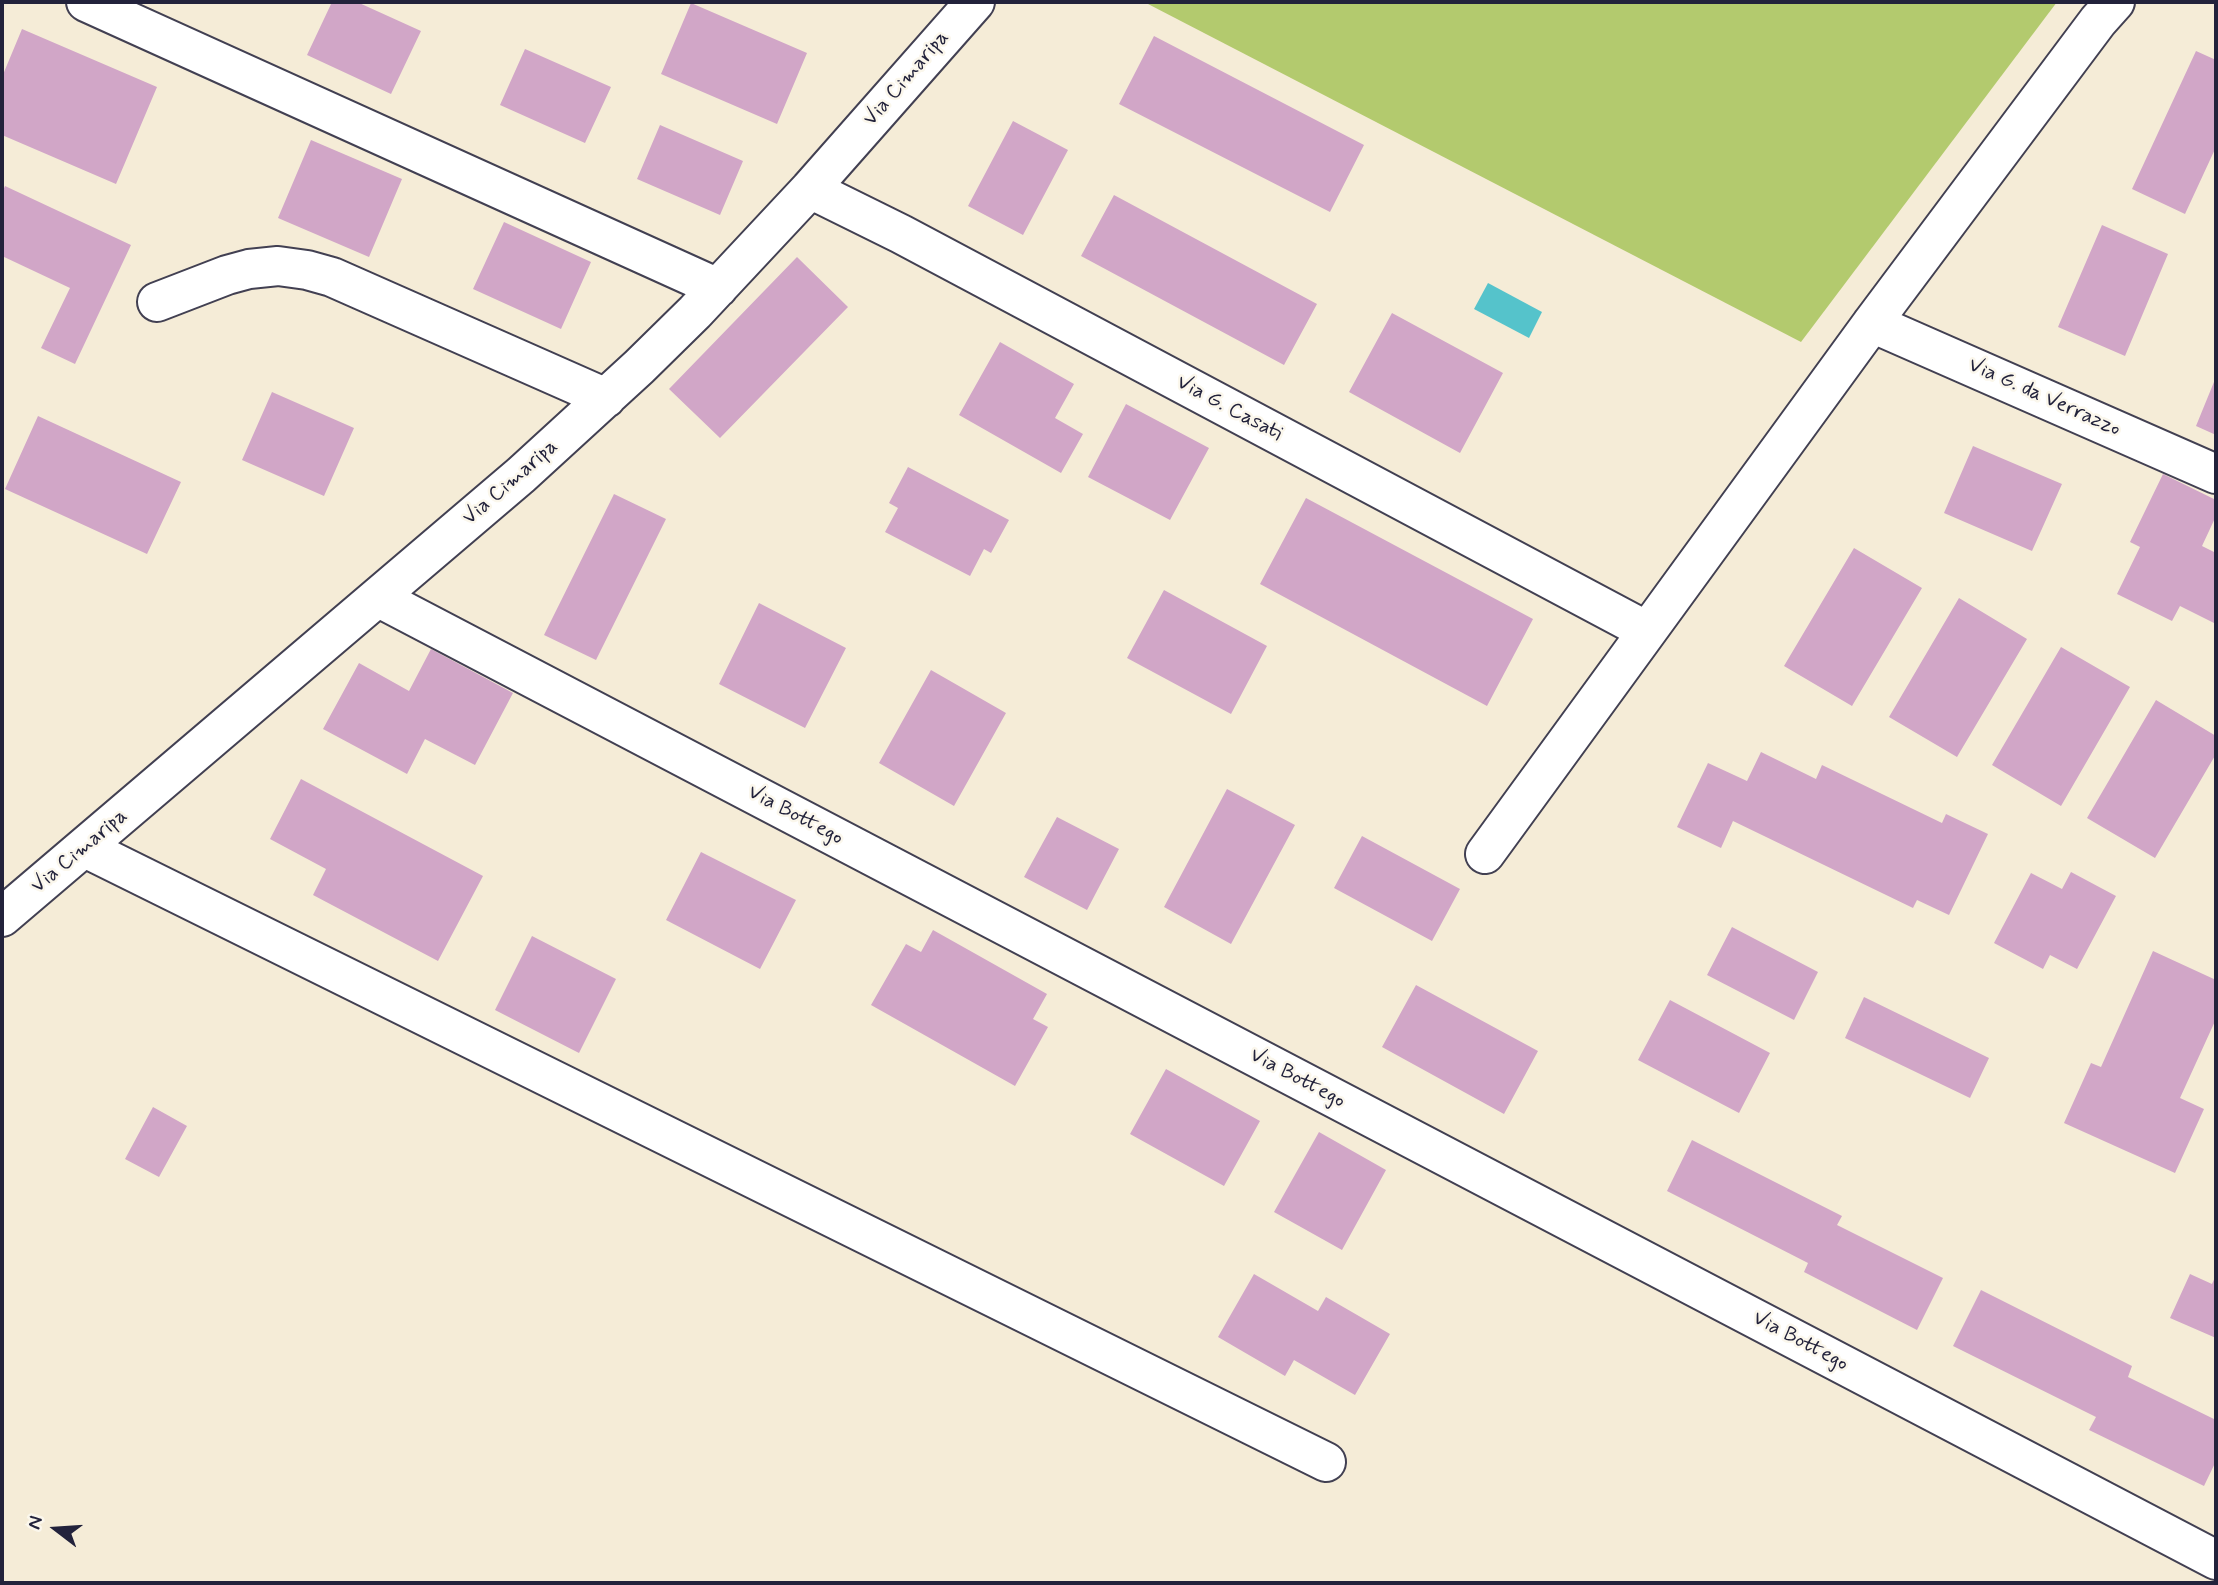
<!DOCTYPE html>
<style>
body{margin:0}
#map{position:relative;width:2218px;height:1585px;overflow:hidden;background:#f5ecd7;font-family:Mynerve,sans-serif}
canvas{display:block}
.frame{position:absolute;inset:0;border:4px solid #22223b;pointer-events:none}
.north{position:absolute;left:21px;top:1494px;width:70px;height:70px;-webkit-text-stroke:5px #fbf7ec;paint-order:stroke;rotate:287deg;font-size:19px;font-weight:700;line-height:28px;text-align:center;color:#22223b}
.north::after{content:'';display:block;margin:auto;width:24px;height:32px;background:#22223b;clip-path:polygon(50% 0,100% 100%,50% 72%,0 100%)}
</style>
<div id="map">
<canvas width="2218" height="1585"></canvas>
<div class="frame"></div>
<div class="north">N</div>
</div>
<script>
const ctx = document.querySelector('canvas').getContext('2d');
ctx.lineJoin = 'round';
function fill(path, color) { ctx.fillStyle = color; ctx.fill(path, 'evenodd'); }
const toPath = rows => new Path2D(rows.map(r => 'M' + r).join(''));
function trace(path, color, width, dash) { ctx.strokeStyle = color; ctx.lineWidth = width; ctx.lineCap = dash ? 'butt' : 'round'; ctx.setLineDash(dash || []); ctx.stroke(path); }
function label(font, color, halo, rows, align = 'center') {
  ctx.font = font + ' Mynerve,sans-serif'; ctx.lineWidth = 5; ctx.setLineDash([]); ctx.textBaseline = 'middle'; ctx.strokeStyle = halo; ctx.fillStyle = color; for (const [text, x, y, turn = 0] of rows) {
    ctx.save(); ctx.translate(x, y); ctx.rotate((+turn || 0) * Math.PI / 180); ctx.textAlign = isNaN(turn) ? turn : align; if (halo) ctx.strokeText(text, 0, 0); ctx.fillText(text, 0, 0); ctx.restore();
  }
}
fill(toPath([
 [1150,2,2057,2,1801,342,1148,4]
]), '#b3ca6e');
fill(toPath([
 [1488,283,1542,312,1529,338,1474,309]
]), '#55c3cb');
fill(toPath([
 [332,2,357,2,421,31,391,94,307,55],
 [691,3,807,53,777,124,661,74],
 [22,29,157,87,116,184,2,135,2,77],
 [1154,36,1364,145,1330,212,1119,104],
 [525,49,611,87,585,143,500,105],
 [2196,51,2216,60,2216,147,2185,214,2132,189],
 [1013,121,1068,150,1023,235,968,206],
 [660,125,743,161,720,215,637,179],
 [311,140,402,179,369,257,278,218],
 [5,186,131,245,75,364,41,348,70,288,2,256,2,193],
 [1114,195,1317,304,1284,365,1081,256],
 [504,222,591,262,561,329,473,289],
 [2102,225,2168,254,2125,356,2058,327],
 [797,257,848,307,720,438,669,389],
 [1392,313,1503,373,1460,453,1349,392],
 [1000,342,1074,384,1055,418,1083,434,1061,473,959,415],
 [2216,377,2216,435,2196,426],
 [272,392,354,428,324,496,242,460],
 [1126,404,1209,448,1170,520,1088,477],
 [38,416,181,482,147,554,5,489],
 [1973,446,2062,484,2032,551,1944,513],
 [908,467,1009,520,991,553,984,549,970,576,885,532,898,508,889,503],
 [2163,474,2216,500,2216,516,2202,546,2216,553,2216,624,2180,606,2172,621,2117,594,2140,547,2130,542],
 [614,494,666,519,596,660,544,635],
 [1306,498,1533,619,1487,706,1260,584],
 [1854,548,1922,588,1852,706,1784,666],
 [1164,590,1267,646,1231,714,1127,658],
 [1959,598,2027,639,1957,757,1889,717],
 [759,603,846,648,805,728,719,684],
 [2061,647,2130,687,2061,806,1992,765],
 [431,649,513,693,475,765,425,739,407,774,323,729,359,663,409,691],
 [931,670,1006,713,954,806,879,763],
 [2156,700,2216,736,2216,754,2155,858,2087,818],
 [1761,752,1816,779,1822,765,1942,823,1946,814,1988,834,1949,915,1917,900,1913,908,1733,821,1721,848,1677,827,1708,763,1747,781],
 [301,779,483,876,438,961,313,895,326,869,270,839],
 [1227,789,1295,825,1231,944,1164,907],
 [1057,817,1119,849,1087,910,1024,877],
 [1362,836,1460,889,1432,941,1334,888],
 [701,852,796,900,760,969,666,920],
 [2071,872,2116,896,2077,969,2050,955,2043,969,1994,943,2031,873,2062,889],
 [1732,927,1818,972,1794,1020,1707,975],
 [933,930,1047,994,1033,1019,1048,1027,1015,1086,871,1005,906,944,921,952],
 [532,936,616,979,579,1053,495,1010],
 [2153,951,2216,980,2216,1019,2180,1098,2204,1109,2175,1173,2064,1123,2091,1063,2101,1067],
 [1416,985,1538,1051,1504,1114,1382,1047],
 [1864,997,1989,1058,1970,1098,1845,1038],
 [1670,1000,1770,1053,1739,1113,1638,1060],
 [1166,1069,1260,1121,1224,1186,1130,1134],
 [153,1107,187,1126,159,1177,125,1159],
 [1319,1132,1386,1170,1342,1250,1274,1212],
 [1692,1140,1842,1216,1837,1225,1943,1278,1917,1330,1804,1272,1808,1263,1667,1191],
 [1254,1274,1318,1311,1326,1297,1390,1334,1355,1395,1294,1360,1285,1376,1218,1337],
 [2190,1274,2212,1284,2216,1275,2216,1338,2170,1318],
 [1981,1290,2132,1366,2128,1377,2216,1420,2216,1461,2204,1486,2089,1430,2096,1417,1953,1346]
]), '#d1a6c7');
const street = toPath([
 [86,2,718,288],
 [810,189,901,234,1647,631],
 [157,302,227,275,249,269,278,266,307,270,332,277,606,398],
 [1872,323,2216,474],
 [379,598,2216,1560],
 [85,848,1326,1462],
 [1485,854,1872,323,2098,21,2115,2],
 [2,917,521,475,639,367,695,312,810,189,975,2]
]);
trace(street, '#424052', 42);
trace(street, '#fff', 38);
label('21px', '#22223b', '#fbf7ec', [
 ["Via Cimaripa",907,79,-49],
 ["Via G. da Verrazzo",2044,398,24],
 ["Via G. Casati",1229,409,28],
 ["Via Cimaripa",511,483,-41],
 ["Via Bottego",795,816,28],
 ["Via Cimaripa",80,852,-40],
 ["Via Bottego",1297,1079,28],
 ["Via Bottego",1800,1342,28]
]);
</script>
